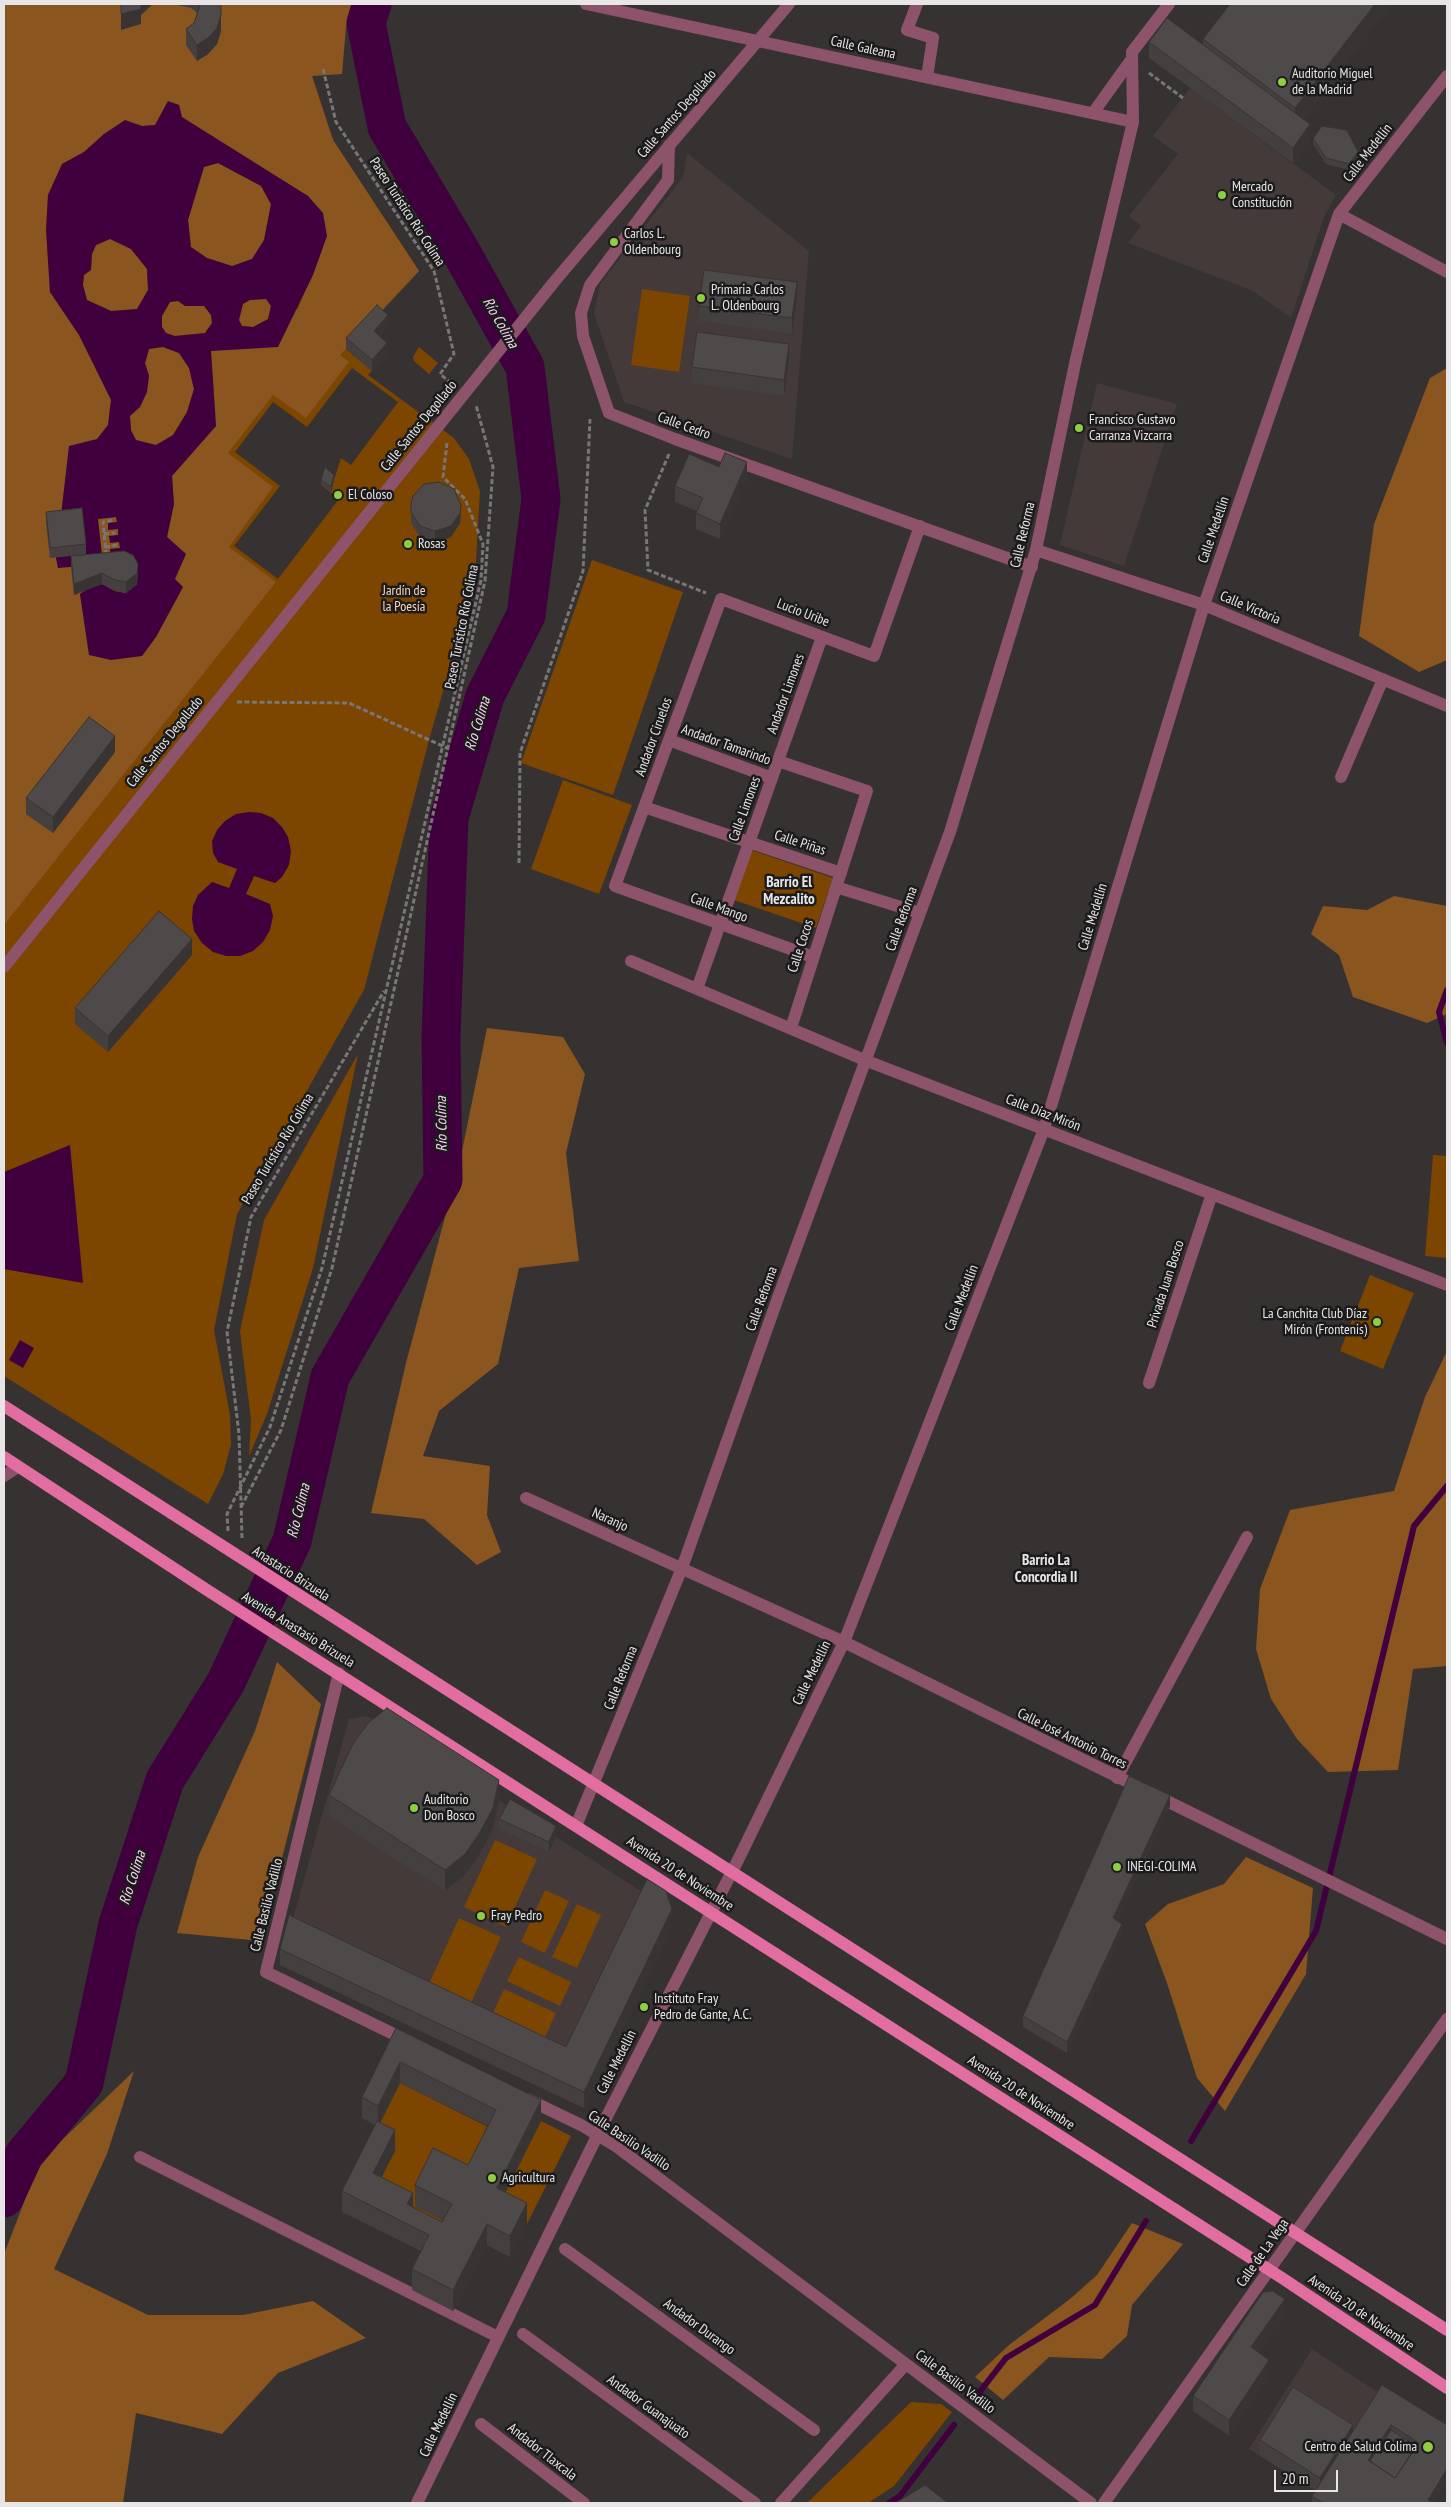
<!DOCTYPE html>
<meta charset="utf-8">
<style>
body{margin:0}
#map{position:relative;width:1451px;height:2507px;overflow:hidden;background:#363232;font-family:"PT Sans Narrow",sans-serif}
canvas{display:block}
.frame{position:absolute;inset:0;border:5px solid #e7e5e5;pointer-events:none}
.scale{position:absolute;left:1274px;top:2470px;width:64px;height:22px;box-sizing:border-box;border:2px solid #e7e5e5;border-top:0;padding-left:6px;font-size:15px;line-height:18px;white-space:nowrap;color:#e7e5e5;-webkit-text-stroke:4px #1c1b1b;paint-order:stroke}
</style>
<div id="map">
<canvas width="1451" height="2507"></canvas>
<div class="frame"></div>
<div class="scale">20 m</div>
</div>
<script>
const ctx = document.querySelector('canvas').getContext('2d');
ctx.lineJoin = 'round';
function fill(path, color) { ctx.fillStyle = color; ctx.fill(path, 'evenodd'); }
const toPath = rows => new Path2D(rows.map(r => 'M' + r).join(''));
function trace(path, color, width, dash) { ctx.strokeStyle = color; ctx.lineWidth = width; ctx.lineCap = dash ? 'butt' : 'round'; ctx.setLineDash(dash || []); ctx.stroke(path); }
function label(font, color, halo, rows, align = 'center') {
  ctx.font = font + ' "PT Sans Narrow",sans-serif'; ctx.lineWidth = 5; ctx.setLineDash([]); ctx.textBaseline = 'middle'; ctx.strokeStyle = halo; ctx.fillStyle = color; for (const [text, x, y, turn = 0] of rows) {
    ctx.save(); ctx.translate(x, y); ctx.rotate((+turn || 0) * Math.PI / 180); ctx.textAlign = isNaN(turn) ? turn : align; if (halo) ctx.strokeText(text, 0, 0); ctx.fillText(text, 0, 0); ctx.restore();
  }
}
fill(toPath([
 [1190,88,1336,195,1324,217,1291,318,1253,291,1128,243,1141,226,1129,216,1178,154,1153,136],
 [687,153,809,251,792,459,624,402,594,313,600,284,683,177],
 [1097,383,1177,404,1124,566,1060,545],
 [367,1716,647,1895,672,1925,584,2108,280,1965,349,1719],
 [1312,2349,1382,2395,1320,2493,1249,2449]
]), '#443a3a');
fill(toPath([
 [4,4,312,76,333,140,419,271,346,349,372,371,368,375,454,438,469,459,480,491,475,579,429,740,364,990,237,1214,214,1330,230,1415,231,1445,223,1474,208,1504,4,1376],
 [352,368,398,402,351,465,341,458,334,480,321,485,339,499,278,579,234,546,280,486,235,452,273,402,307,427],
 [642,289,690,296,679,372,631,365],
 [419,347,438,363,429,374,414,361,413,357],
 [592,560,683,592,613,795,521,763],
 [563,780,632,805,599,894,531,869],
 [751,850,833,878,816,928,734,900],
 [358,1054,313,1268,267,1414,249,1456,251,1420,240,1331,264,1220],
 [1433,1155,1447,1156,1447,1258,1425,1256],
 [1370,1275,1414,1293,1383,1369,1340,1351],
 [495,1840,537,1859,506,1927,464,1907],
 [545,1890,569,1901,545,1953,521,1942],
 [577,1904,601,1915,577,1968,552,1957],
 [459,1918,501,1937,470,2005,428,1986],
 [519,1957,571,1982,560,2006,507,1981],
 [504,1989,556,2013,545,2037,493,2013],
 [400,2083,496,2131,468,2186,415,2206,452,2225,442,2243,373,2194,372,2139],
 [541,2121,571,2136,527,2224,497,2209],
 [911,2402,941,2404,952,2412,894,2486,868,2503,807,2503]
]), '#7c4500');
fill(toPath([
 [4,4,351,4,346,27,342,74,312,76,333,140,419,271,340,355,349,362,306,418,273,395,228,453,273,487,229,547,276,582,4,925],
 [168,102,179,105,182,117,327,236,298,309,211,351,216,426,172,476,174,504,167,537,186,554,174,579,183,587,156,637,142,656,89,655,80,594,115,591,126,593,137,584,138,574,110,549,120,548,119,542,109,536,118,535,118,529,108,530,108,523,117,522,116,517,98,519,58,568,56,558,97,439,108,425,111,399,79,335,50,292,46,230,48,195,62,164,84,152,104,134,125,121,142,126,155,125],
 [218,163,261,186,271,205,264,240,252,259,232,266,207,258,191,247,188,220,204,167],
 [110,239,131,249,147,269,148,290,137,309,111,311,87,300,83,285,84,275,91,270,92,254,96,245],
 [266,299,271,306,268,320,253,327,242,326,239,320,243,304,250,300],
 [178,301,185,306,204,306,211,315,212,323,205,333,175,336,166,333,162,327,162,316,170,302],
 [163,347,179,353,189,368,194,389,187,412,173,435,156,445,136,440,131,430,130,416,140,407,149,376,145,363,149,349],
 [1447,368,1447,660,1419,672,1359,636,1374,524,1430,378],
 [1394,896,1447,906,1447,1014,1427,1023,1353,997,1339,955,1311,934,1323,906,1367,910],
 [487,1028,563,1037,585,1074,566,1153,579,1261,519,1268,498,1364,439,1411,423,1456,490,1466,487,1515,501,1552,477,1565,424,1519,371,1513,406,1363,460,1161],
 [1447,1351,1447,1666,1413,1669,1398,1770,1328,1772,1297,1739,1271,1699,1256,1649,1260,1589,1290,1510,1394,1491,1425,1397],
 [277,1662,321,1704,261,1941,177,1933,198,1857,255,1731],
 [1246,1857,1313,1888,1306,1974,1225,2111,1197,2078,1167,1983,1145,1924,1168,1904,1224,1884],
 [134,2071,107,2154,54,2269,148,2315,243,2315,313,2301,366,2338,278,2373,222,2434,136,2413,123,2503,4,2503,4,2254,40,2161],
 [1132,2223,1183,2244,1132,2305,1127,2336,1102,2359,1049,2357,1003,2400,975,2377,1009,2345,1070,2299,1097,2275]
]), '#8a551f');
fill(toPath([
 [168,101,179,105,182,117,308,196,323,213,327,236,313,275,278,347,211,351,216,426,172,476,174,504,167,537,186,554,175,579,183,587,156,637,142,656,111,660,89,655,80,594,92,586,102,584,115,591,126,593,137,584,136,570,112,563,110,549,120,548,119,542,110,543,109,536,118,535,118,529,108,530,108,523,117,522,116,517,98,519,103,564,58,568,56,558,69,446,97,439,108,425,111,400,79,335,50,292,46,230,48,195,62,164,84,152,104,134,125,120,142,126,155,125],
 [218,163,261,186,271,204,264,240,252,259,232,266,207,258,191,247,188,220,204,167],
 [110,239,131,249,147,269,148,290,137,309,111,311,87,300,83,285,84,275,91,270,92,254,96,245],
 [266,299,271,306,268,319,253,327,242,326,239,320,243,304,250,300],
 [178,301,185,306,204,306,211,315,212,323,205,333,175,336,166,333,162,327,162,316,170,302],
 [163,347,179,353,189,368,194,389,187,412,173,435,156,445,136,440,131,430,130,416,140,407,147,392,149,376,145,363,149,349],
 [249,812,261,813,273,818,282,827,288,837,291,851,289,865,282,877,275,883,254,876,246,894,270,904,273,916,270,930,263,942,253,951,240,956,226,956,213,952,202,943,194,931,192,919,193,906,198,895,212,882,229,888,237,869,218,862,213,853,212,841,217,830,225,821,236,814],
 [70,1145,83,1283,4,1269,4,1172],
 [20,1340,34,1348,23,1368,9,1360]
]), '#40003d');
trace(toPath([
 [1447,990,1439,1012,1447,1043],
 [1191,2141,1316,1931,1414,1526,1447,1486],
 [975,2398,1006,2358,1095,2305,1146,2221],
 [889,2503,900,2496,954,2425]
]), '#40003d', 6);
trace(toPath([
 [4,2198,24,2155,84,2083,118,1924,165,1780,226,1682,292,1541,330,1377,443,1180,441,1037,449,818,485,696,526,615,541,499,525,367,460,250,387,127,366,23,372,4]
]), '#40003d', 39);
trace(toPath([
 [323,69,336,122,434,271,454,354,440,374,451,383],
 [1149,73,1183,98],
 [669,454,645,510,648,570,706,593],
 [104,534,115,533],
 [105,547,117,545],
 [106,555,103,522,114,520],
 [237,702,349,703,449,749],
 [519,863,520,753,583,571,590,419],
 [241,1507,281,1430,332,1268,485,581,493,467,476,405],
 [228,1531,227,1514,270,1427,322,1268,481,580,483,544,465,499,443,477,447,443],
 [242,1538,239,1434,227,1332,251,1217,384,991]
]), '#797676', 3, [5, 2.5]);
trace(toPath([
 [586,4,1133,122],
 [917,4,907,30,933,38,927,77],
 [1093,113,1131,60],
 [669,145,668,180,590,285,581,313,583,336,609,413,675,439,1032,567],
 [1339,214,1447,272],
 [1036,550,1204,605,1447,706],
 [669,740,772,778],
 [778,761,867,791,791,1028],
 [1341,777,1383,679],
 [644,807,841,873],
 [836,887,920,913],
 [813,957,615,886,721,599,874,656,920,526],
 [631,961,867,1061,1447,1285],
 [4,967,554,282,789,4],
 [697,989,822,637],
 [1149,1383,1212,1194],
 [4,1476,18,1467],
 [526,1498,844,1642,1447,1939],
 [339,1673,266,1972,408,2041],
 [1117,1778,1247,1537],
 [576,1826,682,1568,780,1292,950,832,1036,550,1076,359,1133,122,1132,52,1169,4],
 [527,2099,581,2125,617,2147,1091,2503],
 [140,2157,498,2337],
 [565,2249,814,2430],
 [523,2334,755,2503],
 [481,2424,584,2503],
 [417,2503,603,2124,741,1854,844,1642,1044,1129,1204,605,1339,214,1447,76],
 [781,2503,906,2364],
 [1104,2503,1447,2019]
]), '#8c536b', 12);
trace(toPath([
 [4,1406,1447,2330],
 [4,1457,207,1590,1282,2278,1447,2388]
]), '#e16da1', 12);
fill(toPath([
 [172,4,221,4,221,31,217,44,208,54,197,61,186,45,186,29,194,23,197,13,191,8],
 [1391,4,1303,119,1310,140,1293,163,1149,58,1149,42,1203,44,1203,39],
 [1313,138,1358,157,1349,170,1326,164,1313,144],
 [797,298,792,334,699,321,699,306],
 [388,325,379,336,387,354,372,371,346,349,346,338],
 [789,360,784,396,692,383,692,367],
 [747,478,720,539,696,529,696,513,697,511,675,502,675,486],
 [321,480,334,480,331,492,321,485],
 [411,504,461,515,460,523,451,537,435,542,420,537,411,523],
 [46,512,86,544,86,555,138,574,137,584,126,593,115,591,102,584,74,595,71,567,71,556,50,558,46,523],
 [115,752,53,833,26,814,26,798],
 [192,955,108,1052,75,1024,75,1008],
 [329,1795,499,1801,493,1829,479,1855,465,1875,445,1891,329,1816],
 [1170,1806,1117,1921,1122,1934,1067,2053,1023,2027,1023,2016],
 [499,1819,556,1837,549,1852,499,1829],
 [672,1925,584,2108,280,1965,280,1949,566,2047],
 [396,2028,541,2121,505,2192,527,2224,510,2257,487,2245,453,2311,412,2290,412,2269,421,2251,342,2212,342,2191,375,2125,362,2118,362,2097],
 [400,2083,488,2126,468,2165,415,2185,415,2206,443,2220,442,2222,413,2207,381,2178,395,2151,380,2123],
 [1285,2315,1258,2352,1269,2375,1229,2436,1193,2411,1193,2396],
 [1382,2385,1447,2425,1447,2480,1433,2503,1312,2503,1312,2496,1315,2490,1260,2456,1260,2440,1353,2430]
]), '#43403f');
fill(toPath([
 [140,4,153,4,141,15,141,24,121,30,121,14],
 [1375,4,1391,4,1295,129,1295,108],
 [221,15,221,31,217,44,208,54,197,61,197,45],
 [1310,124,1310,140,1293,163,1293,148],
 [1358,152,1358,157,1349,170,1349,164],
 [797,282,797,298,792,334,792,318],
 [388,315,388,325,374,341,374,331],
 [387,343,387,354,372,371,372,360],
 [789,344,789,360,784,396,784,380],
 [747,462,747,478,720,539,720,524],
 [334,475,334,480,331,492,331,487],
 [461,505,460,523,451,537,435,542,435,531],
 [138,564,137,584,126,593,126,582],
 [102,573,102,584,74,595,74,584],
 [115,736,115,752,53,833,53,817],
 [192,939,192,955,108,1052,108,1036],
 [499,1780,499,1801,493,1829,479,1855,465,1875,445,1891,445,1870],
 [1170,1795,1170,1806,1113,1929,1113,1918],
 [556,1826,556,1837,549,1852,549,1842],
 [672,1909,672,1925,584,2108,584,2092],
 [1122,1924,1122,1934,1067,2053,1067,2042],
 [400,2062,400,2083,378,2127,378,2106],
 [541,2100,541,2121,497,2209,497,2188],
 [395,2130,395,2151,373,2194,373,2173],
 [413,2193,413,2214,407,2204],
 [527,2203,527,2224,510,2257,510,2236],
 [487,2224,487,2245,453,2311,453,2290],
 [1285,2299,1285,2315,1251,2363,1251,2347],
 [1269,2360,1269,2375,1229,2436,1229,2420],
 [1353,2425,1353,2441,1320,2493,1320,2478],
 [1391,2425,1391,2435,1370,2467,1368,2460],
 [1447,2469,1447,2480,1433,2503,1428,2500]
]), '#373433');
const building = toPath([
 [121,4,141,4,141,9,121,14,121,4],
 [199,4,221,4,221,15,217,28,208,38,197,45,186,29,194,23,200,6,199,4],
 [1230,4,1375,4,1295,108,1203,39,1230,4],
 [1167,18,1310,124,1293,148,1149,42,1167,18],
 [1322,126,1347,130,1358,152,1349,164,1326,158,1313,138,1322,126],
 [704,270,797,282,792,318,699,306,704,270],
 [377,305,388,315,374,331,387,343,372,360,346,338,377,305],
 [697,332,789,344,784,380,692,367,697,332],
 [725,453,747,462,720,524,696,513,703,498,675,486,689,454,719,467,725,453],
 [325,467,334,475,331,487,321,480,325,467],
 [439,482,454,489,461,505,460,513,451,526,435,531,420,526,411,512,411,504,413,496,424,484,439,482],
 [82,508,86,544,50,548,46,512,82,508],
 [124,551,133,555,138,564,137,573,126,582,115,580,102,573,74,584,71,556,124,551],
 [89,717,115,736,53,817,26,798,89,717],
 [159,911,192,939,108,1036,75,1008,159,911],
 [387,1708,499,1780,493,1808,479,1834,465,1854,445,1870,329,1795,353,1744,368,1723,387,1708],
 [1129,1776,1170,1795,1113,1918,1122,1924,1067,2042,1023,2016,1129,1776],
 [510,1799,556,1826,549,1842,499,1819,510,1799],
 [647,1879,666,1891,672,1909,584,2092,280,1949,289,1915,566,2047,647,1879],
 [396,2028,541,2100,497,2188,527,2203,510,2236,487,2224,453,2290,412,2269,429,2235,342,2191,377,2121,395,2130,373,2173,413,2193,407,2204,442,2222,452,2204,415,2185,433,2148,468,2165,496,2110,400,2062,378,2106,362,2097,396,2028],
 [1273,2291,1285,2299,1251,2347,1269,2360,1229,2420,1193,2396,1263,2292,1273,2291],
 [1382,2385,1447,2425,1447,2469,1428,2500,1433,2503,1323,2503,1312,2496,1382,2385],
 [1391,2425,1419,2443,1395,2478,1368,2460,1391,2425],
 [1293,2387,1353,2425,1320,2478,1260,2440,1293,2387],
 [1391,2430,1416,2446,1395,2478,1370,2461,1391,2430],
 [925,2485,948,2503,896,2503,925,2485]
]);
fill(building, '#4e4a49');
trace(building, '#373433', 1);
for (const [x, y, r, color] of [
 [1282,82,5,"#8fcd42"],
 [1222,195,5,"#8fcd42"],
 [614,242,5,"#8fcd42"],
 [701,298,5,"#8fcd42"],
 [1079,428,5,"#8fcd42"],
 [338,495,5,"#8fcd42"],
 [408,544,5,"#8fcd42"],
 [1377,1322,5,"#8fcd42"],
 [414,1808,5,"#8fcd42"],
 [1117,1867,5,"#8fcd42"],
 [481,1916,5,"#8fcd42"],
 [644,2007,5,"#8fcd42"],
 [492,2178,5,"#8fcd42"],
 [1428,2447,6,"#8fcd42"]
]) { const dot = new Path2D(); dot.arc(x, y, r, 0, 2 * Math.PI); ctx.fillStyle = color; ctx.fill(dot); trace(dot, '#1c1b1b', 2); }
label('14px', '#e7e5e5', '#1c1b1b', [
 ["Calle Galeana",863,48,12],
 ["Calle Santos Degollado",677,114,-49],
 ["Calle Medellín",1368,153,-52],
 ["Paseo Turístico Río Colima",407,212,57],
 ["Calle Santos Degollado",419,426,-51],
 ["Calle Cedro",684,426,20],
 ["Calle Medellín",1214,530,-71],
 ["Calle Reforma",1023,535,-77],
 ["Calle Victoria",1250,608,23],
 ["Lucio Uribe",803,613,21],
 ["Paseo Turístico Río Colima",462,627,-79],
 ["Andador Limones",786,694,-70],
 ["Andador Ciruelos",654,737,-70],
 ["Calle Santos Degollado",165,742,-51],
 ["Andador Tamarindo",726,745,20],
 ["Calle Limones",745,809,-70],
 ["Calle Piñas",800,843,18],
 ["Calle Mango",719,908,20],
 ["Calle Medellín",1093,917,-73],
 ["Calle Reforma",902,919,-70],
 ["Calle Cocos",801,946,-72],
 ["Calle Díaz Mirón",1043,1113,21],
 ["Paseo Turístico Río Colima",278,1149,-59],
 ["Privada Juan Bosco",1166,1284,-72],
 ["Calle Medellín",962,1298,-69],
 ["Calle Reforma",762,1299,-70],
 ["Naranjo",610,1520,24],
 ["Anastacio Brizuela",291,1574,33],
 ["Avenida Anastasio Brizuela",298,1630,32],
 ["Calle Medellín",812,1673,-64],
 ["Calle Reforma",621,1678,-68],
 ["Calle José Antonio Torres",1072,1739,26],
 ["Avenida 20 de Noviembre",680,1874,33],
 ["Calle Basilio Vadillo",267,1905,-76],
 ["Calle Medellín",617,2062,-63],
 ["Avenida 20 de Noviembre",1021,2093,33],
 ["Calle Basilio Vadillo",629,2141,34],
 ["Calle de La Vega",1263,2253,-55],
 ["Avenida 20 de Noviembre",1361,2313,34],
 ["Andador Durango",699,2327,36],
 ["Calle Basilio Vadillo",955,2382,37],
 ["Andador Guanajuato",648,2407,36],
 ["Calle Medellín",439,2425,-64],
 ["Andador Tlaxcala",542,2452,38]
]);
label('14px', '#e7e5e5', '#1c1b1b', [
 ["Auditorio Miguel",1292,74],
 ["de la Madrid",1292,90],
 ["Mercado",1232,187],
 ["Constitución",1232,203],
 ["Carlos L.",624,234],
 ["Oldenbourg",624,250],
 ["Primaria Carlos",711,290],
 ["L. Oldenbourg",711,306],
 ["Francisco Gustavo",1089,420],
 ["Carranza Vizcarra",1089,436],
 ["El Coloso",348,495],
 ["Rosas",418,544],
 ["La Canchita Club Díaz",1367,1314,"right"],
 ["Mirón (Frontenis)",1367,1330,"right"],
 ["Auditorio",424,1800],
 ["Don Bosco",424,1816],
 ["INEGI-COLIMA",1127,1867],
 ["Fray Pedro",491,1916],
 ["Instituto Fray",654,1999],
 ["Pedro de Gante, A.C.",654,2015],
 ["Agricultura",502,2178],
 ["Centro de Salud Colima",1417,2447,"right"]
], 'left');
label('14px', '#fdd7b7', '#1c1b1b', [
 ["Jardín de",404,591],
 ["la Poesía",404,607]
]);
label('italic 15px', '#f7d1f2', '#1c1b1b', [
 ["Río Colima",500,323,60],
 ["Río Colima",478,724,-73],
 ["Río Colima",442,1124,-91],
 ["Río Colima",299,1511,-76],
 ["Río Colima",133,1878,-72]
]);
label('bold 15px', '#e7e5e5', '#1c1b1b', [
 ["Barrio El",789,883],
 ["Mezcalito",789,900],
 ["Barrio La",1046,1561],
 ["Concordia II",1046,1578]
]);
</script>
